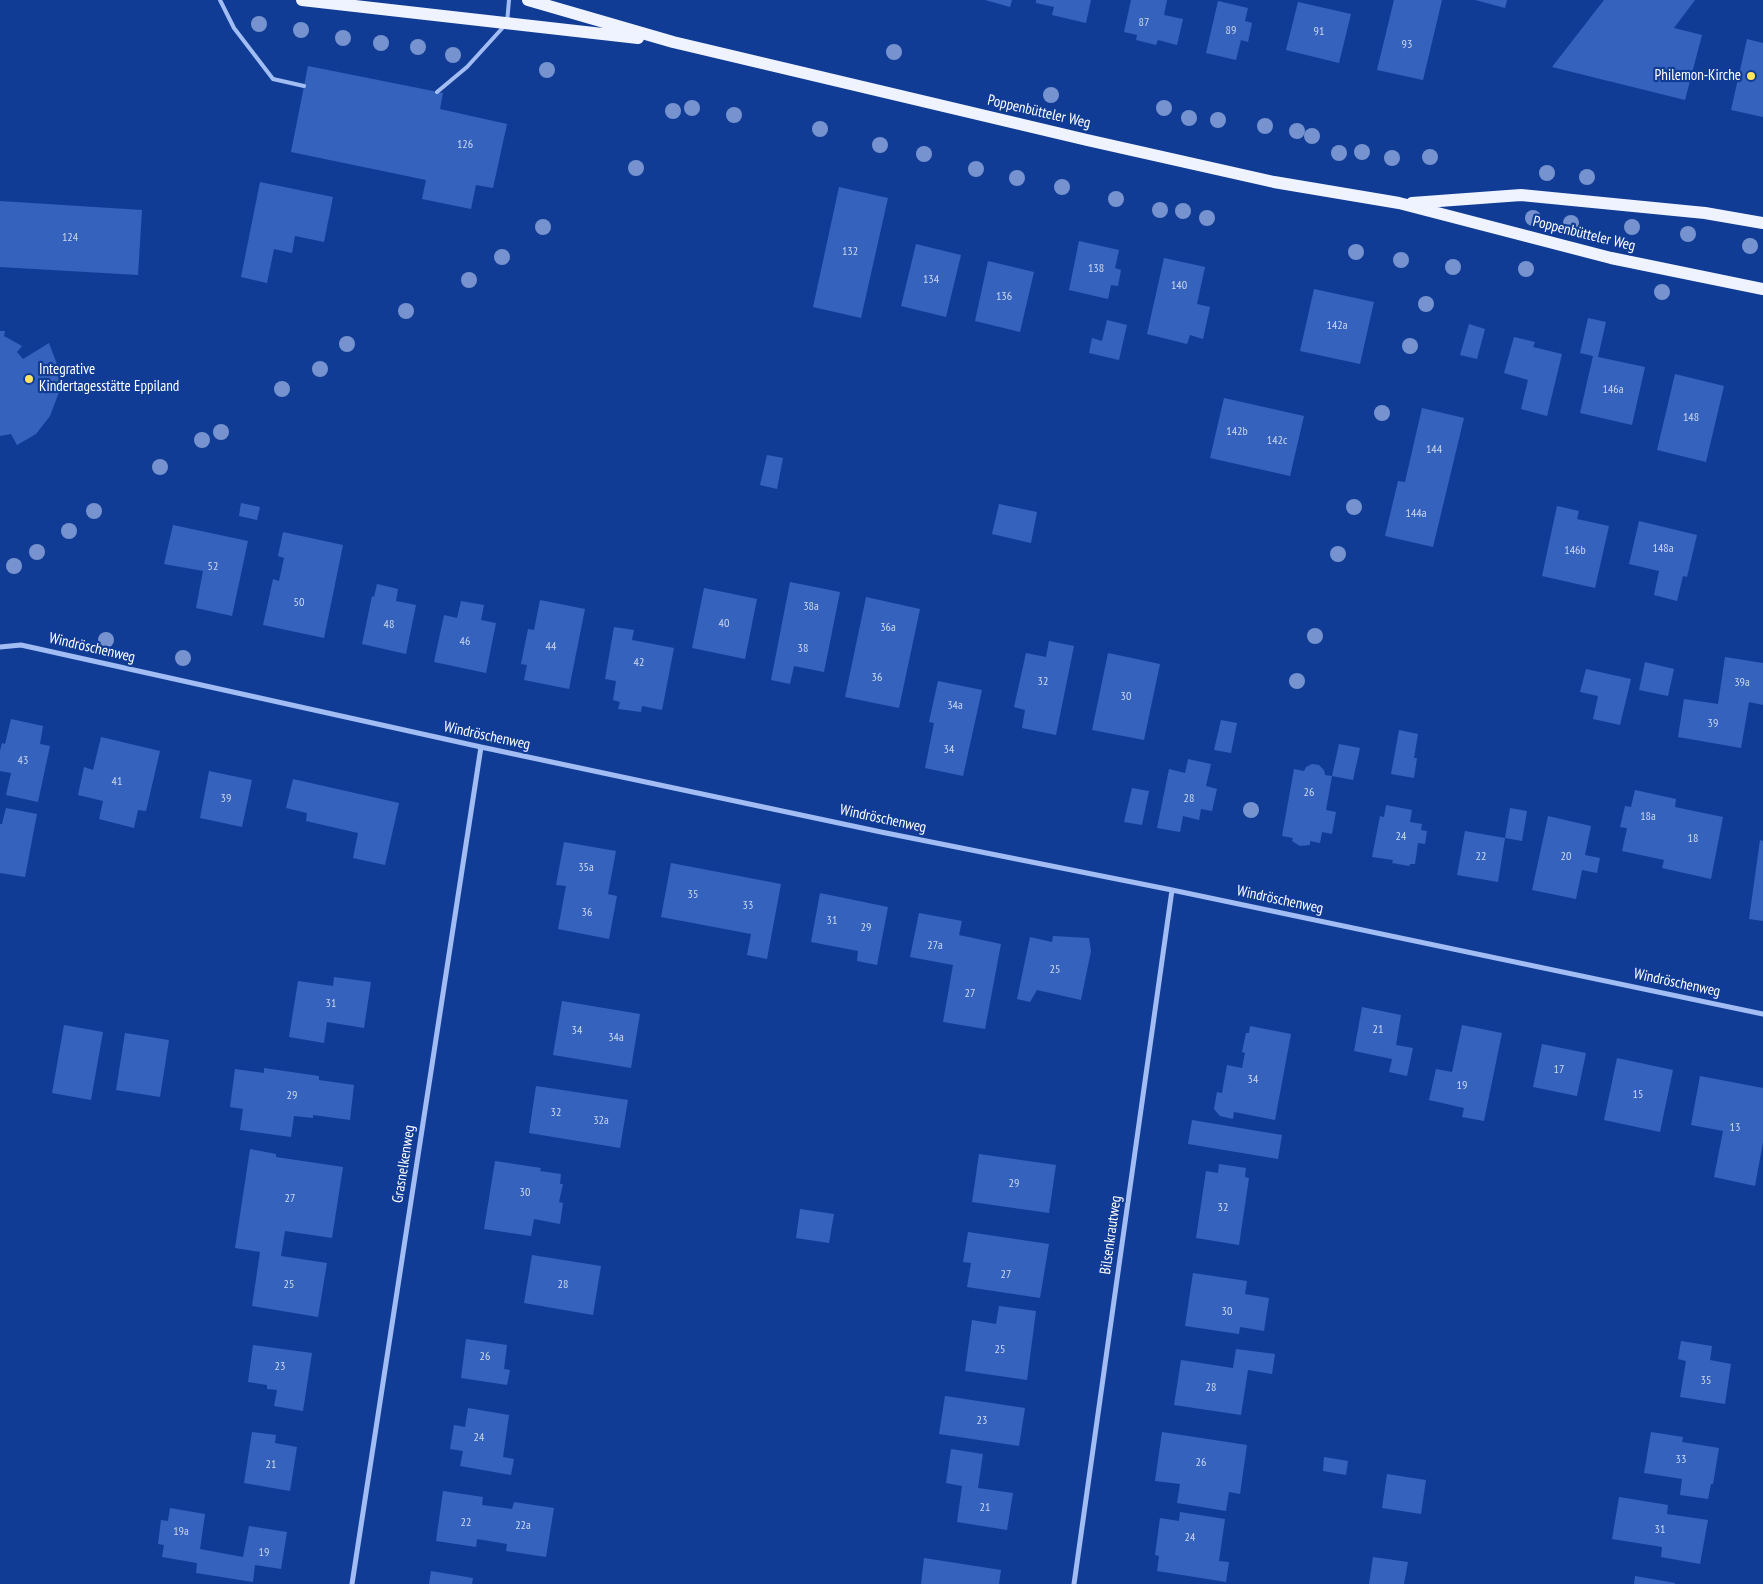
<!DOCTYPE html>
<meta charset="utf-8">
<style>
body{margin:0}
canvas{display:block;background:#113c96}
</style>
<canvas width="1763" height="1584"></canvas>
<script>
const ctx = document.querySelector('canvas').getContext('2d');
ctx.lineJoin = 'round';
function fill(path, color) { ctx.fillStyle = color; ctx.fill(path, 'evenodd'); }
const toPath = rows => new Path2D(rows.map(r => 'M' + r).join(''));
function trace(path, color, width, dash) { ctx.strokeStyle = color; ctx.lineWidth = width; ctx.lineCap = dash ? 'butt' : 'round'; ctx.setLineDash(dash || []); ctx.stroke(path); }
function label(font, color, halo, rows, align = 'center') {
  ctx.font = font + ' "PT Sans Narrow",sans-serif'; ctx.lineWidth = 4.5; ctx.setLineDash([]); ctx.textBaseline = 'middle'; ctx.strokeStyle = halo; ctx.fillStyle = color; for (const [text, x, y, turn = 0] of rows) {
    ctx.save(); ctx.translate(x, y); ctx.rotate((+turn || 0) * Math.PI / 180); ctx.textAlign = isNaN(turn) ? turn : align; if (halo) ctx.strokeText(text, 0, 0); ctx.fillText(text, 0, 0); ctx.restore();
  }
}
fill(toPath([
 [985,0,1012,0,1010,7],
 [1036,0,1091,0,1086,23,1052,15,1054,7,1036,3],
 [1131,0,1167,0,1164,15,1183,19,1177,45,1158,40,1156,45,1136,40,1137,35,1124,32],
 [1394,0,1442,0,1423,80,1377,70],
 [1475,0,1507,0,1505,8],
 [1604,0,1695,0,1674,28,1702,35,1685,100,1552,67],
 [1218,1,1248,8,1245,21,1252,23,1248,42,1241,40,1236,60,1206,53],
 [1298,2,1351,14,1339,63,1286,50],
 [1747,39,1763,43,1763,117,1731,110],
 [308,66,443,93,440,109,507,124,493,188,476,185,471,209,422,199,426,180,291,152],
 [260,182,333,197,324,242,295,236,292,253,274,249,267,283,241,277],
 [839,187,888,198,861,318,813,307],
 [0,201,142,210,138,275,0,267],
 [1079,241,1119,250,1115,268,1121,270,1118,286,1111,285,1108,299,1069,290],
 [916,244,961,255,946,317,901,306],
 [1164,258,1205,267,1197,304,1210,307,1203,339,1190,335,1187,344,1147,334],
 [988,261,1034,272,1020,332,975,321],
 [1314,289,1374,302,1360,364,1300,351],
 [1588,318,1606,322,1598,357,1645,367,1632,425,1580,413,1593,356,1580,353],
 [1107,320,1127,325,1119,360,1089,353,1092,338,1102,341],
 [1469,324,1485,329,1477,359,1460,355],
 [0,331,5,331,4,336,22,346,17,352,23,359,49,343,58,367,59,392,50,416,36,434,17,445,11,434,0,436],
 [1514,337,1535,342,1533,347,1562,354,1547,416,1521,409,1528,380,1504,373],
 [1675,374,1724,386,1706,462,1657,450],
 [1224,398,1304,416,1290,476,1210,458],
 [1422,408,1464,418,1433,547,1385,536,1398,481,1405,482],
 [767,455,783,458,777,489,760,485],
 [241,503,260,507,257,520,239,516],
 [999,504,1037,512,1031,543,992,534],
 [1557,506,1579,511,1577,519,1609,526,1595,588,1542,576],
 [1639,521,1697,535,1687,577,1683,576,1677,601,1654,595,1659,571,1629,564],
 [173,525,248,541,232,616,196,608,203,571,164,564],
 [283,532,343,545,324,638,263,625,273,579,279,581,284,558,278,556],
 [790,582,840,592,824,672,794,666,790,684,771,680],
 [377,584,398,589,396,601,416,605,406,654,362,644,372,596,374,597],
 [704,588,757,599,745,659,692,648],
 [866,597,920,609,899,708,845,697],
 [540,600,585,609,569,689,524,680,527,665,521,664,528,629,534,630],
 [461,601,484,605,481,620,496,623,486,673,434,662,444,615,457,618],
 [614,627,634,630,632,640,674,648,662,710,642,706,641,712,618,709,620,702,613,700,616,681,605,679],
 [1049,641,1074,646,1056,735,1022,728,1025,710,1014,707,1026,653,1046,657],
 [1108,653,1160,664,1144,740,1092,730],
 [1725,657,1763,663,1763,705,1749,702,1741,748,1678,737,1684,699,1718,704],
 [1645,662,1674,669,1668,696,1639,690],
 [1586,669,1631,679,1620,725,1593,719,1598,696,1580,692],
 [938,681,982,690,963,776,925,768,934,723,929,722],
 [11,719,43,726,40,744,50,746,38,802,6,795,11,773,0,771,0,751,2,743,5,744],
 [1221,720,1237,723,1231,753,1214,750],
 [1399,730,1418,734,1414,758,1417,758,1414,778,1391,774],
 [101,737,160,751,146,811,138,810,134,828,99,819,103,801,78,795,84,767,93,770],
 [1339,744,1360,748,1353,780,1332,776,1326,810,1336,812,1332,834,1322,832,1320,843,1310,841,1310,845,1300,846,1292,841,1293,838,1282,836,1294,769,1304,771,1306,767,1312,764,1319,765,1324,770,1325,775,1332,776],
 [1188,759,1211,764,1206,786,1217,789,1212,811,1201,809,1199,820,1183,816,1180,832,1157,828,1169,769,1185,773],
 [209,771,252,780,242,827,200,818],
 [293,779,399,803,385,865,353,858,358,833,306,821,307,813,286,808],
 [1132,788,1149,791,1142,825,1124,822],
 [1635,790,1676,799,1675,807,1723,817,1711,879,1662,868,1664,860,1622,851,1627,828,1620,827,1625,806,1631,807],
 [1386,805,1412,810,1410,822,1422,824,1421,830,1427,831,1425,844,1418,843,1415,864,1410,864,1409,866,1392,863,1393,860,1372,857,1380,816,1384,817],
 [6,808,37,814,25,877,0,873,0,824,2,824],
 [1510,808,1527,811,1522,841,1505,838,1498,882,1457,875,1465,831,1505,838],
 [1548,816,1591,826,1585,855,1600,858,1597,873,1582,870,1576,899,1532,890],
 [1760,840,1763,841,1763,921,1749,919],
 [564,842,616,851,608,894,617,896,609,939,558,929,566,886,556,885],
 [671,863,781,884,767,959,747,955,751,934,661,917],
 [820,893,888,907,877,965,857,961,858,951,811,942],
 [919,913,962,921,959,935,1001,944,985,1029,943,1022,953,965,910,957],
 [1053,936,1089,938,1091,951,1081,1000,1037,990,1030,1002,1017,999,1030,937,1052,942],
 [334,977,371,982,364,1028,327,1022,324,1043,289,1037,298,981,333,986],
 [562,1001,640,1014,631,1068,553,1055],
 [1362,1007,1401,1015,1396,1045,1413,1048,1407,1076,1389,1072,1392,1059,1354,1051],
 [64,1025,103,1032,91,1100,52,1093],
 [1462,1025,1502,1033,1484,1121,1462,1117,1464,1108,1429,1100,1436,1069,1452,1072],
 [1250,1026,1291,1034,1275,1120,1234,1112,1233,1119,1220,1116,1214,1109,1217,1092,1222,1093,1227,1065,1242,1068,1245,1053,1242,1052,1246,1033,1249,1033],
 [125,1033,169,1040,160,1097,116,1090],
 [1542,1044,1586,1053,1577,1096,1533,1087],
 [1617,1058,1673,1070,1660,1132,1604,1120],
 [264,1068,319,1076,319,1080,354,1085,350,1120,313,1115,313,1118,294,1116,291,1137,240,1130,243,1109,230,1107,235,1069,264,1073],
 [1700,1076,1763,1088,1763,1142,1755,1186,1714,1177,1723,1131,1691,1125],
 [536,1086,628,1100,620,1148,529,1133],
 [1192,1120,1282,1135,1278,1159,1188,1144],
 [250,1149,276,1154,276,1157,343,1167,332,1238,285,1231,281,1256,327,1263,318,1317,252,1306,260,1252,235,1248],
 [979,1154,1056,1165,1049,1213,972,1202],
 [495,1161,541,1168,540,1171,561,1174,560,1184,563,1184,559,1202,563,1203,560,1224,534,1219,531,1236,484,1229],
 [1219,1164,1246,1168,1245,1177,1249,1178,1239,1245,1196,1238,1206,1171,1218,1173],
 [800,1209,834,1214,829,1243,796,1238],
 [968,1232,1049,1244,1040,1298,967,1287,971,1263,963,1262],
 [532,1255,601,1266,593,1315,524,1303],
 [1193,1273,1247,1281,1245,1294,1269,1298,1264,1331,1240,1327,1239,1334,1185,1326],
 [999,1306,1036,1311,1027,1380,965,1371,972,1320,996,1324],
 [466,1339,507,1345,504,1369,510,1370,507,1385,461,1378],
 [1681,1341,1712,1346,1710,1360,1731,1364,1725,1404,1680,1397,1686,1361,1678,1359],
 [253,1345,312,1353,303,1411,274,1406,277,1390,267,1389,267,1385,248,1382],
 [1236,1349,1275,1354,1272,1374,1248,1370,1241,1415,1174,1405,1181,1360,1233,1368],
 [945,1396,1025,1408,1019,1446,939,1434],
 [468,1408,509,1415,503,1457,514,1459,511,1475,460,1466,463,1451,450,1449,454,1425,465,1427],
 [252,1432,276,1435,275,1443,297,1447,290,1491,244,1483],
 [1162,1432,1247,1445,1240,1494,1229,1492,1226,1511,1177,1503,1180,1484,1155,1481],
 [1651,1432,1683,1437,1682,1442,1719,1448,1713,1484,1711,1484,1708,1499,1680,1495,1682,1479,1644,1473],
 [951,1449,983,1454,978,1488,1013,1493,1007,1530,957,1522,962,1486,946,1483],
 [1324,1457,1348,1461,1346,1475,1323,1471],
 [1387,1474,1426,1480,1421,1514,1382,1508],
 [443,1491,483,1497,482,1505,512,1509,514,1502,554,1508,546,1557,506,1551,507,1544,477,1539,476,1547,436,1541],
 [1619,1497,1668,1505,1667,1514,1708,1520,1700,1564,1661,1557,1662,1547,1612,1539],
 [170,1508,205,1514,200,1549,243,1557,249,1526,287,1532,281,1569,255,1565,253,1582,196,1573,197,1563,162,1557,164,1545,158,1544,161,1520,168,1521],
 [1180,1512,1225,1519,1219,1561,1229,1562,1226,1582,1157,1571,1159,1556,1155,1555,1160,1518,1179,1521],
 [1373,1557,1408,1562,1404,1584,1369,1584],
 [924,1558,1001,1570,999,1584,921,1584],
 [431,1571,473,1578,472,1584,429,1584],
 [1635,1576,1675,1583,1675,1584,1634,1584]
]), '#3562bd');
trace(toPath([
 [220,0,234,28,273,79,304,86],
 [437,92,467,67,507,23,509,0]
]), '#a2bdf3', 4);
trace(toPath([
 [0,647,21,645,481,747,881,832,1172,890,1763,1014],
 [352,1584,481,747],
 [1074,1584,1172,890]
]), '#a2bdf3', 5);
trace(toPath([
 [302,0,638,38],
 [528,0,673,42,1087,140,1274,182,1399,203,1611,258,1763,289],
 [1412,203,1521,195,1705,213,1763,223]
]), '#eef3ff', 12);
ctx.fillStyle = '#7693cf';
for (const [x, y] of [
 [259,24],
 [301,30],
 [343,38],
 [381,43],
 [418,47],
 [894,52],
 [453,55],
 [547,70],
 [1051,95],
 [692,108],
 [1164,108],
 [673,111],
 [734,115],
 [1189,118],
 [1218,120],
 [1265,126],
 [820,129],
 [1297,131],
 [1312,136],
 [880,145],
 [1362,152],
 [1339,153],
 [924,154],
 [1430,157],
 [1392,158],
 [636,168],
 [976,169],
 [1547,173],
 [1587,177],
 [1017,178],
 [1062,187],
 [1116,199],
 [1160,210],
 [1183,211],
 [1207,218],
 [1533,218],
 [1571,223],
 [543,227],
 [1632,227],
 [1688,234],
 [1750,246],
 [1356,252],
 [502,257],
 [1401,260],
 [1453,267],
 [1526,269],
 [469,280],
 [1662,292],
 [1426,304],
 [406,311],
 [347,344],
 [1410,346],
 [320,369],
 [282,389],
 [1382,413],
 [221,432],
 [202,440],
 [160,467],
 [1354,507],
 [94,511],
 [69,531],
 [37,552],
 [1338,554],
 [14,566],
 [1315,636],
 [106,640],
 [183,658],
 [1297,681],
 [1251,810]
]) { ctx.beginPath(); ctx.arc(x, y, 8, 0, 2 * Math.PI); ctx.fill(); }
for (const [x, y, r, color] of [
 [1751,76,5,"#ffe464"],
 [29,379,5,"#ffe464"]
]) { const dot = new Path2D(); dot.arc(x, y, r, 0, 2 * Math.PI); ctx.fillStyle = color; ctx.fill(dot); trace(dot, '#113c96', 2); }
label('12px', '#ccd8ee', null, [
 ["87",1144,23],
 ["89",1231,31],
 ["91",1319,32],
 ["93",1407,45],
 ["126",465,145],
 ["124",70,238],
 ["132",850,252],
 ["138",1096,269],
 ["134",931,280],
 ["140",1179,286],
 ["136",1004,297],
 ["142a",1337,326],
 ["146a",1613,390],
 ["148",1691,418],
 ["142b",1237,432],
 ["142c",1277,441],
 ["144",1434,450],
 ["144a",1416,514],
 ["148a",1663,549],
 ["146b",1575,551],
 ["52",213,567],
 ["50",299,603],
 ["38a",811,607],
 ["40",724,624],
 ["48",389,625],
 ["36a",888,628],
 ["46",465,642],
 ["44",551,647],
 ["38",803,649],
 ["42",639,663],
 ["36",877,678],
 ["32",1043,682],
 ["39a",1742,683],
 ["30",1126,697],
 ["34a",955,706],
 ["39",1713,724],
 ["34",949,750],
 ["43",23,761],
 ["41",117,782],
 ["26",1309,793],
 ["39",226,799],
 ["28",1189,799],
 ["18a",1648,817],
 ["24",1401,837],
 ["18",1693,839],
 ["22",1481,857],
 ["20",1566,857],
 ["35a",586,868],
 ["35",693,895],
 ["33",748,906],
 ["36",587,913],
 ["31",832,921],
 ["29",866,928],
 ["27a",935,946],
 ["25",1055,970],
 ["27",970,994],
 ["31",331,1004],
 ["21",1378,1030],
 ["34",577,1031],
 ["34a",616,1038],
 ["17",1559,1070],
 ["34",1253,1080],
 ["19",1462,1086],
 ["15",1638,1095],
 ["29",292,1096],
 ["32",556,1113],
 ["32a",601,1121],
 ["13",1735,1128],
 ["29",1014,1184],
 ["30",525,1193],
 ["27",290,1199],
 ["32",1223,1208],
 ["27",1006,1275],
 ["25",289,1285],
 ["28",563,1285],
 ["30",1227,1312],
 ["25",1000,1350],
 ["26",485,1357],
 ["23",280,1367],
 ["35",1706,1381],
 ["28",1211,1388],
 ["23",982,1421],
 ["24",479,1438],
 ["33",1681,1460],
 ["26",1201,1463],
 ["21",271,1465],
 ["21",985,1508],
 ["22",466,1523],
 ["22a",523,1526],
 ["31",1660,1530],
 ["19a",181,1532],
 ["24",1190,1538],
 ["19",264,1553]
]);
label('15px', '#fff', '#113c96', [
 ["Philemon-Kirche",1741,76],
 ["Integrative",39,370,"left"],
 ["Kindertagesstätte Eppiland",39,387,"left"]
], 'right');
label('15px', '#fff', '#113c96', [
 ["Poppenbütteler Weg",1039,112,13],
 ["Poppenbütteler Weg",1584,234,14],
 ["Windröschenweg",92,648,13],
 ["Windröschenweg",487,736,12],
 ["Windröschenweg",883,819,12],
 ["Windröschenweg",1280,900,12],
 ["Windröschenweg",1677,983,12],
 ["Grasnelkenweg",404,1164,-81],
 ["Bilsenkrautweg",1111,1235,-82]
]);
</script>
